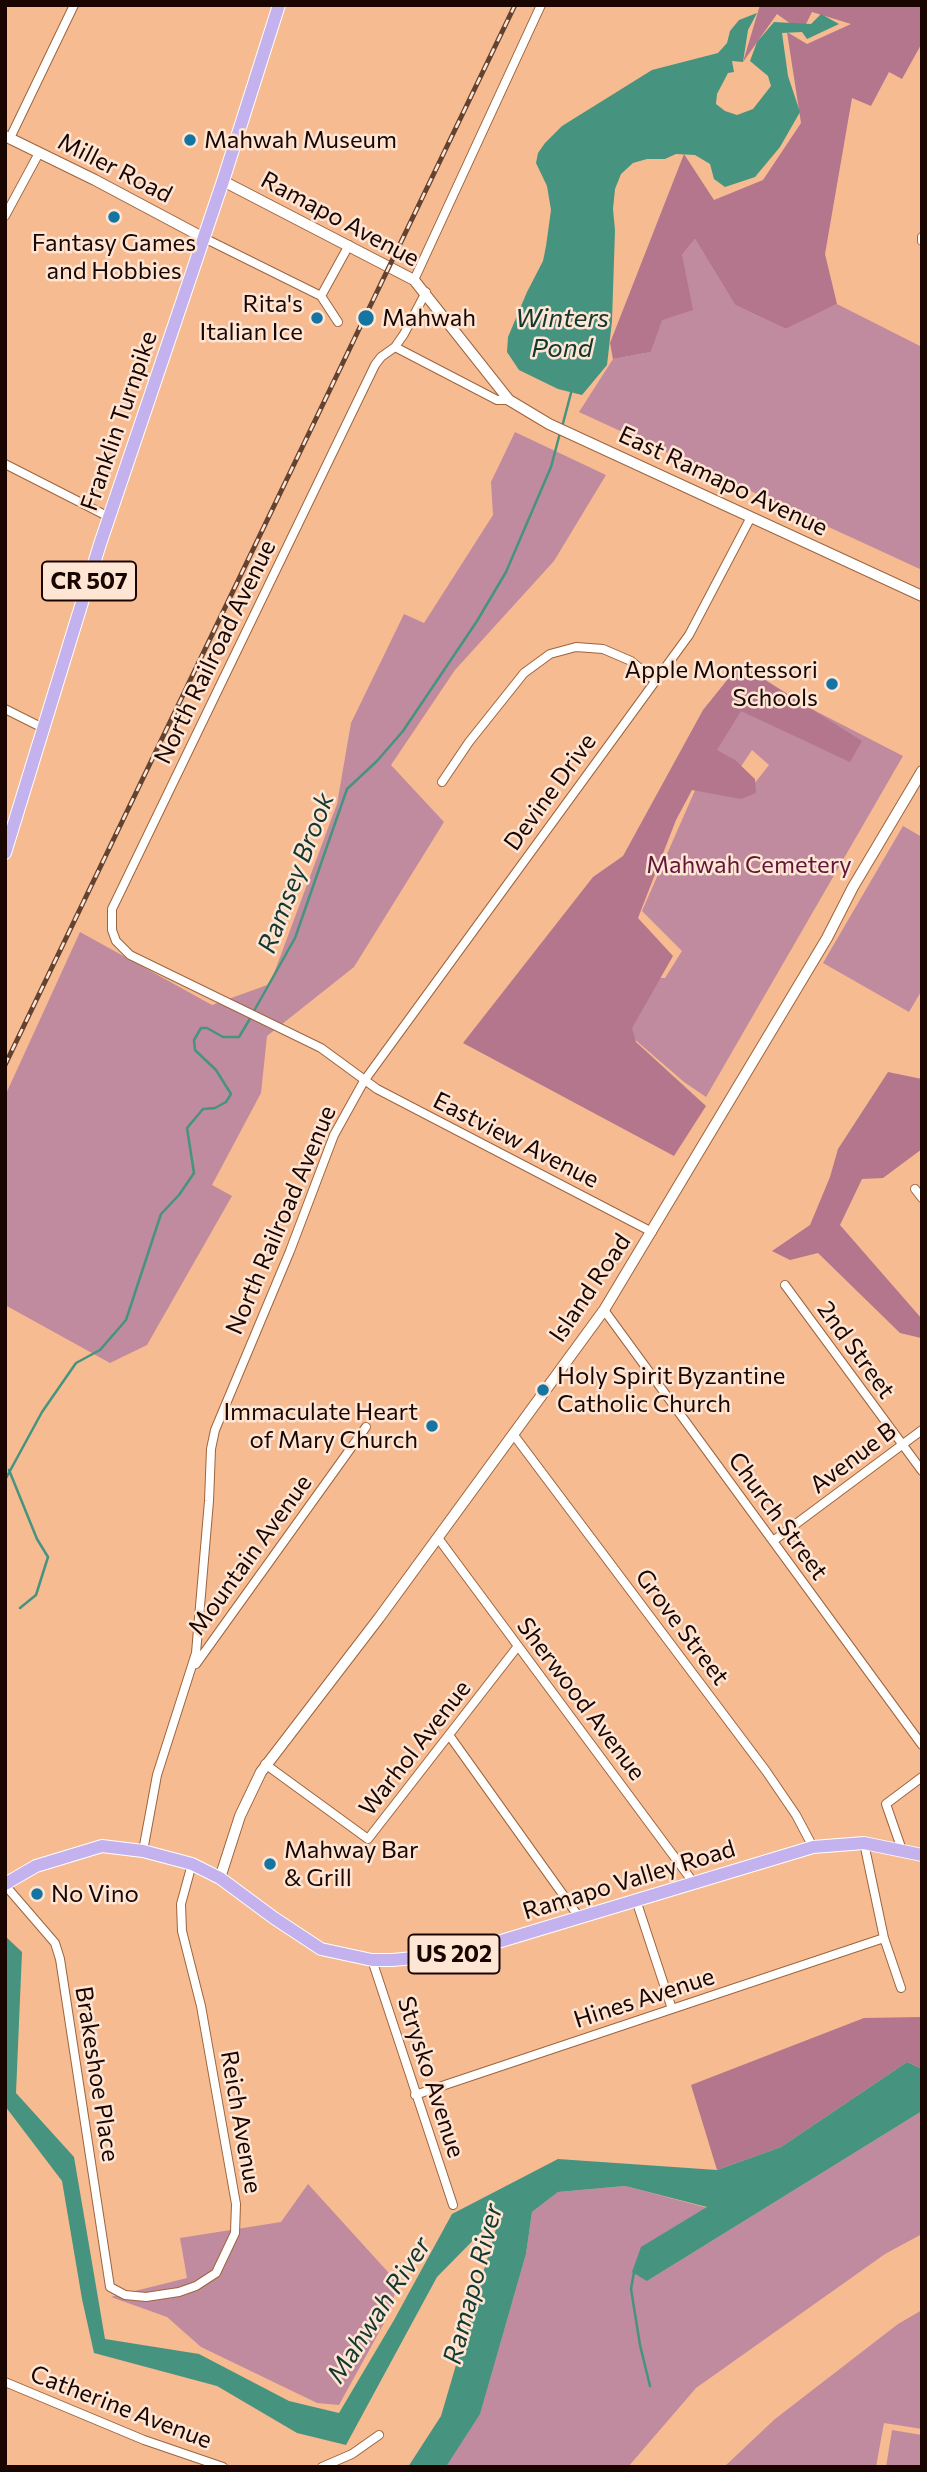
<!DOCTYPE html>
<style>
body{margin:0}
#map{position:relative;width:927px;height:2472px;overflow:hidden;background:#f7bb92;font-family:Commissioner,sans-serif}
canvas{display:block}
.frame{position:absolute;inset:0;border:7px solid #1a0600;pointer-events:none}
</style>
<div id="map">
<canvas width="927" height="2472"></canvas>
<div class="frame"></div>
</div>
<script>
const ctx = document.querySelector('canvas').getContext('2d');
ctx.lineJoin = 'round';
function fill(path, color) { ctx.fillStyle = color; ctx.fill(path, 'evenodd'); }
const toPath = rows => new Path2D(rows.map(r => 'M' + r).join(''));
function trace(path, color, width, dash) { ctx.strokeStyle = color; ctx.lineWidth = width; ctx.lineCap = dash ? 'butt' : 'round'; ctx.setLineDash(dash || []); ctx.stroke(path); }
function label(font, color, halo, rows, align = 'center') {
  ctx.font = font + ' Commissioner,sans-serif'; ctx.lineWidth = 5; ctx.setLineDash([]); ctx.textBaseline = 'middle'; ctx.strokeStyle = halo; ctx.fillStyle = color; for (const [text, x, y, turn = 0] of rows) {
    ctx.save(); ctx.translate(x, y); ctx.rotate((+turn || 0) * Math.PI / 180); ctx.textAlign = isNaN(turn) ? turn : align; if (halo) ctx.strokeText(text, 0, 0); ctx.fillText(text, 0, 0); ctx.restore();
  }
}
fill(toPath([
 [695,239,735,305,786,329,837,304,922,347,922,570,579,412,613,359,651,352,682,255],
 [515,432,606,475,554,561,455,670,391,765,444,822,354,967,267,1036,261,1093,212,1185,232,1196,147,1345,110,1363,5,1305,5,1096,80,932,212,1005,270,984,337,804,351,723,404,614,424,623,493,515,491,482],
 [738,671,903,756,706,1097,684,1082,632,1037,630,978,665,978,682,951,642,911,696,788,754,784,769,765,752,750,740,768,693,740],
 [903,826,922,837,922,990,909,1012,823,963],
 [922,2111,922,2234,885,2254,696,2388,628,2467,446,2467,480,2413,526,2254,532,2212,558,2192,625,2186,708,2208,647,2281],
 [308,2184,398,2283,388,2316,339,2405,317,2403,201,2347,167,2317,111,2297,187,2278,180,2238,281,2222],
 [922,2310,922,2429,884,2423,876,2467,724,2467,775,2419,898,2324],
 [892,2430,922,2435,922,2467,886,2467]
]), '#c08b9e');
fill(toPath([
 [760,5,922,5,922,43,902,79,889,72,871,106,852,98,825,254,837,304,786,329,735,305,695,239,682,255,693,310,662,320,651,352,613,359,610,343,684,154,714,200,763,180,801,123,787,32,807,44,851,24,812,12,802,32,777,14,743,62],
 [740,664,862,741,850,762,741,711,717,750,735,760,755,779,756,793,741,799,692,790,676,820,638,918,673,956,632,1028,636,1042,706,1106,674,1156,463,1043,593,877,623,856,703,710],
 [888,1072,922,1079,922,1149,883,1178,862,1179,840,1225,922,1319,921,1338,900,1333,818,1253,790,1260,772,1251,810,1225,830,1177,838,1149],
 [922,2017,922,2069,907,2062,781,2147,717,2170,691,2085,864,2018]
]), '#b3768c');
fill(toPath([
 [757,13,748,30,743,62,732,61,734,72,728,73,717,94,716,104,725,111,737,115,753,109,771,86,768,76,750,61,757,42,774,22,811,24,821,14,839,24,807,39,802,32,782,33,788,76,800,112,780,147,755,177,725,187,714,179,710,164,695,155,676,154,665,159,647,159,633,163,621,174,615,189,613,209,615,230,612,321,607,365,582,395,558,389,519,370,507,352,508,337,527,292,543,261,546,246,551,210,547,186,536,163,538,153,545,143,562,126,652,70,718,53,727,43,730,31,739,20],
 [5,1936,22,1952,16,2093,74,2157,105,2339,199,2354,289,2401,339,2413,394,2320,452,2214,558,2159,717,2170,781,2147,907,2062,922,2069,922,2111,647,2281,632,2272,641,2247,707,2207,625,2186,558,2192,532,2212,526,2254,480,2414,446,2467,408,2467,441,2416,501,2212,437,2277,346,2445,297,2433,217,2386,94,2353,82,2299,62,2181,5,2106]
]), '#469380');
trace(toPath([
 [562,427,571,393],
 [254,1011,295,938,347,789,377,761,403,731,477,621,506,572,551,467,560,433],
 [9,1470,37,1539,48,1557,36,1595,20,1608],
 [5,1480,42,1412,76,1363,100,1350,126,1320,161,1214,179,1195,194,1173,187,1128,203,1109,215,1108,226,1102,231,1094,216,1070,195,1050,194,1040,201,1028,207,1028,223,1037,239,1037,251,1017],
 [634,2272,631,2289,640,2345,650,2386]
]), '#469380', 2.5);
const street = toPath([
 [10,138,74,5],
 [5,216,39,153],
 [922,237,922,241],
 [204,238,321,296,338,322],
 [414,280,541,5],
 [426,292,404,334,395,347,381,357,375,365,112,909,112,930,116,941,130,955,321,1048,377,1089,652,1232],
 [321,296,349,245],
 [395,347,497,400,509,400],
 [5,464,109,517],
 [5,709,43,728],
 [442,782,469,742,524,673,550,654,576,647,603,649,631,661,654,680],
 [915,1189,922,1198],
 [785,1285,922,1471],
 [604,1310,922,1745],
 [513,1434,766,1771,796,1815,813,1847],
 [438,1538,693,1882],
 [773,1541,922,1430],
 [196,1664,366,1427],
 [449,1735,579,1917],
 [265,1764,368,1839,518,1646],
 [864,1843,884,1938,901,1988],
 [902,1850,886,1804,922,1777],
 [143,1851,157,1775,196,1653,209,1501,211,1449,215,1430,290,1251,334,1135,364,1081,689,635,751,517],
 [5,1885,55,1943,60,1959,110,2287,125,2295,146,2297,179,2292,196,2286,216,2273,235,2233,236,2204,201,2006,182,1931,181,1904,192,1864],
 [636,1900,672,2009],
 [372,1960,453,2205],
 [415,2095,884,1938],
 [5,2382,144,2440,223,2467],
 [322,2467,352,2454,379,2435]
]);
const secondary = toPath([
 [5,136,95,180,204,238],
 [223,181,414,280,509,400,549,424,922,596],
 [220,1878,240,1816,261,1772,379,1618,604,1310,827,938,853,887,922,771]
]);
const primary = toPath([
 [5,853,100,544,223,181,279,5],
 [5,1884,36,1866,102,1846,143,1851,192,1864,220,1878,274,1918,321,1949,372,1960,392,1960,458,1954,813,1847,864,1843,922,1855]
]);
trace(street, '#9c653e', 10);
trace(secondary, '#9c653e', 12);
trace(primary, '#fff', 14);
trace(street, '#fff', 8);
trace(secondary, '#fff', 10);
trace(primary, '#c4b2ef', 12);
const rail = toPath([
 [5,1065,515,5]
]);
trace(rail, '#634230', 5);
trace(rail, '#fee5d4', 2.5, [8]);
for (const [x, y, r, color] of [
 [190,140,7,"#1475a2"],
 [114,217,7,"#1475a2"],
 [317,318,7,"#1475a2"],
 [366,318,9,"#1475a2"],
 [832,684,7,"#1475a2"],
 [543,1390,7,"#1475a2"],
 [432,1426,7,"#1475a2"],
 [270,1864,7,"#1475a2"],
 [37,1894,7,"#1475a2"]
]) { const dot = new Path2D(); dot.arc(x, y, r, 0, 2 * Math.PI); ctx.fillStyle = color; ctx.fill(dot); trace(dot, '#fee5d4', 2.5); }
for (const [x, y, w] of [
 [89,581,94],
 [454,1954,91]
]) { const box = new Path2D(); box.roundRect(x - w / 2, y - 19.5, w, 39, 5); ctx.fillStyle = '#fee5d4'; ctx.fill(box); trace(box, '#1a0600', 2); }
label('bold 23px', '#1a0600', null, [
 ["CR 507",89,581],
 ["US 202",454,1954]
]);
label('24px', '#1a0600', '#fee5d4', [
 ["Mahwah Museum",204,140],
 ["Fantasy Games",114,243,"center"],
 ["and Hobbies",114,271,"center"],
 ["Rita's",303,304,"right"],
 ["Italian Ice",303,332,"right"],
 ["Mahwah",382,318],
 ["Apple Montessori",818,670,"right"],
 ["Schools",818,698,"right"],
 ["Holy Spirit Byzantine",557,1376],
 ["Catholic Church",557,1404],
 ["Immaculate Heart",418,1412,"right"],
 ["of Mary Church",418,1440,"right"],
 ["Mahway Bar",284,1850],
 ["& Grill",284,1878],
 ["No Vino",51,1894]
], 'left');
label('24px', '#1a0600', '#fee5d4', [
 ["Miller Road",115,168,27],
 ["Ramapo Avenue",340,219,28],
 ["Franklin Turnpike",119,421,-71],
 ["East Ramapo Avenue",723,481,25],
 ["North Railroad Avenue",215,652,-64],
 ["Devine Drive",550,792,-54],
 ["Eastview Avenue",516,1140,27],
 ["North Railroad Avenue",281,1220,-67],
 ["Island Road",590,1288,-56],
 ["2nd Street",856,1350,54],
 ["Avenue B",853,1458,-37],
 ["Church Street",778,1516,54],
 ["Mountain Avenue",250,1555,-54],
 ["Grove Street",682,1627,53],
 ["Sherwood Avenue",581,1699,53],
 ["Warhol Avenue",415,1748,-52],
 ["Ramapo Valley Road",629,1880,-17],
 ["Hines Avenue",644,1998,-18],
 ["Brakeshoe Place",97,2074,81],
 ["Strysko Avenue",431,2077,72],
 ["Reich Avenue",241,2122,80],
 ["Catherine Avenue",121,2407,21]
]);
label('24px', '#601639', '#fee5d4', [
 ["Mahwah Cemetery",749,865]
]);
label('italic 26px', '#12372e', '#fee5d4', [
 ["Winters",562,318],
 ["Pond",562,348],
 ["Ramsey Brook",296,873,-69],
 ["Ramapo River",473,2284,-75],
 ["Mahwah River",379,2310,-57]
]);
</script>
